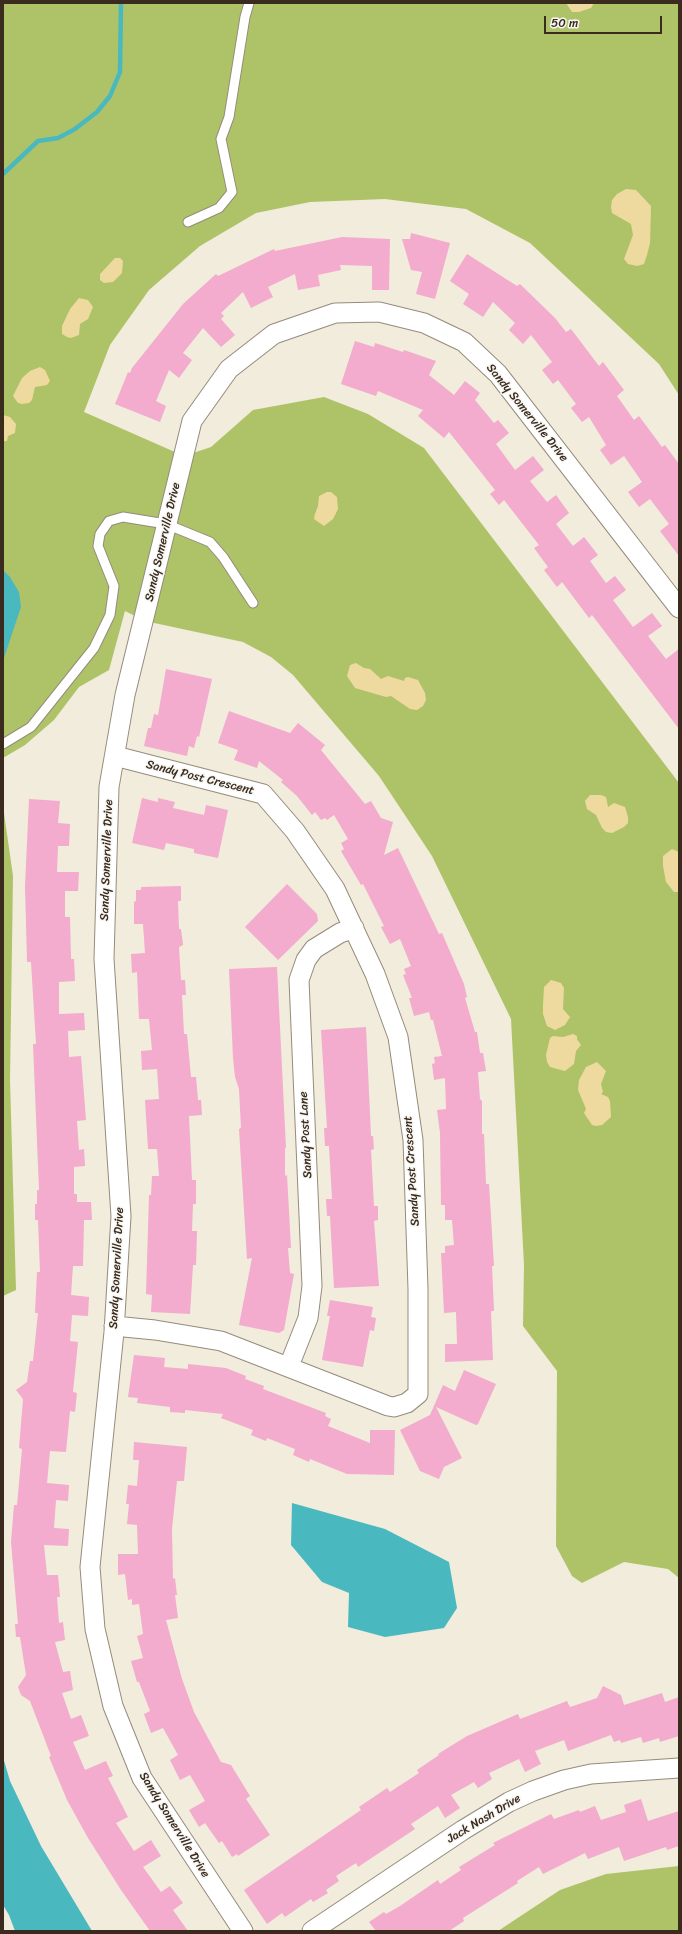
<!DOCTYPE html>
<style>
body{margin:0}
#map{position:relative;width:682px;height:1934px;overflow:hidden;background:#f1ecdb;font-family:Sriracha,sans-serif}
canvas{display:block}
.frame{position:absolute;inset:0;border:4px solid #3b2a1e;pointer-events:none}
.scale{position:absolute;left:544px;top:16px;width:118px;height:18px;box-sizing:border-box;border:2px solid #3b2a1e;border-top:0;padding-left:5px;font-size:12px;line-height:14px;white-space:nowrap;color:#3b2a1e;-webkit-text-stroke:3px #f6f6f2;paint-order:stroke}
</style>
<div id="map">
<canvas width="682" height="1934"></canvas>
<div class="frame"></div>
<div class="scale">50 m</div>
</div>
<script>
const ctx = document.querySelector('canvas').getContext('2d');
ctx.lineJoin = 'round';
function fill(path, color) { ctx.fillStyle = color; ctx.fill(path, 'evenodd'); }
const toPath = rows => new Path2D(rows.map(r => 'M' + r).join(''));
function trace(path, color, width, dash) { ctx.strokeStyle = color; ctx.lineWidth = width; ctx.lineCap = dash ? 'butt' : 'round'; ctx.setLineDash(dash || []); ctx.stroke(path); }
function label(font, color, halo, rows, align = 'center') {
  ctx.font = font + ' Sriracha,sans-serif'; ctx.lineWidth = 3; ctx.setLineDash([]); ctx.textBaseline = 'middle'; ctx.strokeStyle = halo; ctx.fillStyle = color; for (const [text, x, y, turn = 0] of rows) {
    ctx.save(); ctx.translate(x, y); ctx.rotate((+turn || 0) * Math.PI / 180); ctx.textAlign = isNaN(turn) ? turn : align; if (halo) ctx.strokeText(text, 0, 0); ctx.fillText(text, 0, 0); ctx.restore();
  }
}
fill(toPath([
 [3,3,679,3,679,395,659,364,530,243,466,209,385,199,310,202,256,213,200,246,149,290,110,345,84,412,184,456,211,447,253,410,324,397,368,414,424,448,679,783,679,1578,668,1569,624,1562,582,1583,572,1576,556,1546,557,1371,523,1326,524,1265,511,1019,432,856,379,776,293,675,271,657,243,642,145,621,125,611,109,670,79,687,54,720,25,745,3,758],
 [3,806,13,876,10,1080,16,1290,3,1296],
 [679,1866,679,1931,498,1931,560,1890,606,1874]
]), '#aec368');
fill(toPath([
 [566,3,594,3,591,8,579,12,572,12],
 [626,189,636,190,651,206,650,243,647,255,644,264,637,266,628,264,624,259,633,235,631,224,612,213,611,207,612,200,617,194],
 [115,258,120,258,123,261,122,273,113,282,104,283,100,280,100,274],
 [79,298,88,300,93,307,88,319,80,324,79,335,71,338,67,337,62,334,62,326,70,309],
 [40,367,45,370,50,381,47,385,35,387,32,400,29,403,22,404,18,403,13,396,22,378,30,371],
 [3,415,10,417,16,424,15,433,8,436,7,441,3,441],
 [327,492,331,492,337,497,338,509,333,519,324,526,314,519,315,514,318,506,319,496],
 [356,663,364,668,370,669,381,679,388,676,404,681,405,678,408,677,418,680,425,693,426,700,423,706,417,710,410,709,391,696,386,697,355,688,347,676,350,665],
 [590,795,601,795,606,797,608,807,614,803,625,807,628,817,628,823,624,827,612,833,606,832,602,828,596,815,587,809,585,801],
 [672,849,679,852,679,892,674,892,666,882,663,866,663,856],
 [551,980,561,983,564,988,563,1009,570,1017,565,1025,555,1030,547,1026,543,1014,543,1005,544,987],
 [573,1034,577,1036,577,1039,581,1045,576,1051,574,1064,565,1071,550,1067,547,1062,546,1055,550,1038,553,1036,563,1037],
 [597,1062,606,1071,601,1084,603,1092,601,1094,608,1097,610,1101,611,1117,602,1125,596,1126,592,1125,584,1113,586,1109,578,1090,579,1080,586,1067]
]), '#eeda9e');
fill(toPath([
 [3,570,10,577,19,592,21,607,3,661],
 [292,1503,385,1529,449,1562,457,1608,444,1628,385,1637,348,1627,349,1593,322,1582,291,1545],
 [3,1757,10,1781,41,1846,92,1931,15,1931,9,1915,3,1905]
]), '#49b9bf');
trace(toPath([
 [3,174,38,141,58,138,75,129,97,112,110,96,120,72,121,3]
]), '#49b9bf', 4.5);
fill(toPath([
 [411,233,450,243,435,299,416,294,422,272,411,270,402,239,410,239],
 [342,237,390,239,389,290,372,290,372,266,340,265,341,270,318,275,320,286,298,290,295,274,268,287,273,297,251,308,243,292,221,313,224,316,221,319,235,335,221,347,203,328,183,353,192,360,179,378,169,370,156,401,166,406,160,422,115,404,128,372,130,373,132,368,183,304,216,274,218,276,274,249,275,251],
 [467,254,517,286,520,284,555,318,566,332,571,329,599,366,603,362,624,390,617,396,634,420,639,416,662,447,665,445,679,464,679,556,660,531,669,524,650,499,639,507,628,492,642,482,624,456,611,465,600,450,606,445,589,417,582,422,571,408,576,404,558,380,553,384,542,370,552,362,531,335,523,344,509,330,515,323,493,302,483,317,463,304,469,294,450,281],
 [355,341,374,347,375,343,403,352,404,350,436,361,429,375,454,395,465,381,480,393,475,400,494,423,498,420,509,433,496,444,515,470,533,456,544,470,530,481,547,502,556,495,569,513,556,524,573,546,584,537,598,555,590,561,606,583,615,576,626,590,613,600,633,627,652,613,662,626,648,636,666,659,679,649,679,729,592,615,589,618,562,582,557,587,544,570,548,567,534,548,539,545,504,500,499,505,490,494,495,490,449,432,444,438,418,416,423,410,378,391,376,396,341,384],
 [166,669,212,679,199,737,197,736,194,748,189,746,187,756,144,746,148,728,151,728,154,714,158,715],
 [229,711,290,733,298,723,325,745,321,750,365,804,371,801,381,818,393,822,384,855,398,848,439,934,442,933,464,984,467,997,465,998,475,1032,477,1032,480,1053,483,1053,486,1071,478,1072,480,1099,482,1101,482,1134,484,1134,486,1184,489,1184,494,1266,492,1266,494,1311,491,1311,493,1360,445,1362,445,1344,457,1344,456,1312,444,1313,441,1253,445,1253,445,1246,454,1245,452,1220,445,1220,445,1205,441,1205,440,1133,437,1110,446,1109,445,1078,434,1080,432,1064,435,1063,434,1057,442,1056,433,1020,431,1020,429,1012,414,1016,409,998,412,998,403,975,406,974,404,969,411,966,400,939,390,944,381,927,384,926,363,884,361,885,341,851,344,849,341,843,348,839,334,815,327,820,325,818,321,820,315,812,312,815,297,796,281,782,283,780,259,761,257,768,234,760,238,750,218,743],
 [142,798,158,802,158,798,175,802,173,808,204,815,206,805,228,810,218,858,194,853,194,849,166,843,164,850,132,843],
 [29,799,60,801,58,823,70,824,69,846,58,846,57,872,79,872,78,891,65,891,65,917,70,917,71,959,74,959,75,981,59,982,59,1014,84,1013,85,1030,68,1031,69,1057,81,1056,86,1120,77,1121,79,1150,84,1149,85,1166,74,1167,74,1194,77,1194,77,1202,91,1202,92,1220,84,1220,83,1266,73,1266,71,1295,89,1297,88,1316,72,1315,70,1341,78,1342,73,1392,77,1393,75,1412,70,1411,66,1452,50,1451,47,1483,69,1485,68,1501,56,1500,54,1528,69,1529,68,1546,44,1545,47,1575,58,1575,60,1597,57,1597,59,1623,63,1622,65,1640,55,1642,63,1672,70,1671,73,1690,62,1693,71,1719,81,1715,89,1736,73,1742,85,1770,106,1761,113,1776,108,1778,128,1817,116,1823,134,1851,151,1840,161,1856,143,1867,161,1892,170,1886,183,1903,173,1910,188,1931,150,1931,121,1890,88,1838,67,1800,49,1757,51,1756,30,1701,21,1695,18,1687,26,1675,20,1637,16,1637,15,1624,18,1624,11,1542,14,1505,17,1505,22,1449,19,1448,23,1399,16,1390,27,1382,30,1361,33,1361,38,1313,35,1313,37,1272,40,1272,38,1220,35,1220,35,1204,37,1204,37,1190,39,1190,33,1044,36,1044,31,962,27,962,25,886],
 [287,884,317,914,318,921,278,960,245,927],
 [181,886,181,901,178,901,179,929,181,929,183,945,179,947,181,980,185,980,186,995,182,995,184,1034,187,1034,191,1077,196,1077,198,1100,201,1100,202,1115,189,1116,192,1180,196,1180,196,1204,193,1204,192,1231,197,1231,196,1265,193,1265,190,1314,151,1312,152,1295,146,1294,149,1195,151,1195,152,1176,159,1176,157,1149,148,1149,145,1100,159,1099,157,1069,142,1070,141,1051,152,1050,149,1019,139,1019,137,972,132,973,131,954,145,953,143,924,134,924,134,902,136,901,136,890,141,890,141,887],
 [277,967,286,1148,285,1148,285,1176,287,1175,291,1248,288,1248,290,1273,294,1274,284,1330,279,1333,239,1325,252,1258,247,1259,239,1129,241,1128,239,1089,235,1077,233,1058,229,969],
 [366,1027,371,1136,373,1136,374,1149,371,1150,374,1206,378,1206,378,1220,374,1221,379,1286,334,1288,330,1216,327,1216,326,1199,332,1199,329,1146,325,1146,324,1128,327,1128,321,1030],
 [330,1300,373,1307,371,1317,376,1318,374,1331,370,1330,363,1367,322,1360,330,1316,327,1316],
 [134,1355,165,1358,164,1367,188,1369,188,1364,226,1368,246,1376,245,1379,264,1386,263,1389,326,1413,325,1416,331,1419,328,1426,370,1443,370,1430,395,1430,394,1475,347,1474,310,1459,309,1462,293,1455,295,1449,267,1438,266,1441,251,1435,253,1430,221,1418,223,1414,185,1410,185,1413,170,1412,170,1407,137,1403,138,1398,128,1397],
 [464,1370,496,1384,478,1424,476,1425,436,1407,462,1458,444,1467,439,1479,420,1471,400,1430,430,1415,443,1385,455,1391],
 [134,1442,187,1447,184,1481,177,1481,172,1529,173,1579,175,1578,177,1595,175,1595,178,1618,166,1620,182,1679,194,1712,221,1762,231,1765,250,1796,246,1799,270,1835,238,1856,237,1854,232,1857,222,1841,219,1843,205,1823,199,1827,189,1810,205,1801,190,1775,180,1780,170,1760,178,1755,163,1728,151,1733,144,1714,150,1711,139,1682,137,1682,131,1661,143,1658,137,1636,143,1634,139,1604,132,1605,132,1599,128,1600,125,1574,118,1575,118,1554,138,1554,137,1525,127,1524,129,1504,126,1504,128,1485,137,1486,139,1460,133,1460],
 [603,1686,621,1695,624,1705,662,1693,665,1702,679,1697,679,1736,660,1742,659,1738,643,1743,641,1737,621,1743,620,1740,614,1742,611,1735,568,1751,564,1740,535,1751,541,1764,525,1772,519,1759,489,1773,492,1779,478,1788,474,1782,451,1795,460,1808,445,1818,438,1806,411,1824,415,1829,358,1867,356,1863,336,1876,339,1881,326,1890,328,1893,313,1902,311,1899,285,1917,282,1913,267,1924,244,1890,361,1810,359,1807,387,1788,390,1792,419,1773,417,1770,439,1755,438,1754,467,1736,518,1714,520,1719,567,1701,570,1707,597,1698],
 [641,1799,648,1821,679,1811,679,1846,667,1850,666,1847,624,1861,619,1847,588,1859,585,1853,543,1874,539,1867,517,1881,518,1883,463,1918,464,1921,449,1931,376,1931,369,1922,384,1912,386,1914,400,1906,438,1880,440,1884,461,1870,459,1867,495,1845,493,1843,551,1814,554,1819,579,1810,580,1812,595,1806,601,1820,626,1812,624,1805]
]), '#f3abce');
const lane = toPath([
 [188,222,219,208,232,192,221,139,229,117,245,17,249,3],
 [3,744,31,727,94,648,110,615,114,586,98,546,100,534,109,521,123,517,166,524,210,542,223,557,253,603]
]);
const street = toPath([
 [114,1326,155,1330,221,1341,388,1406,394,1407,407,1403,418,1394,418,1289,413,1140,398,1037,375,974,335,889,295,831,263,794,115,756],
 [289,1366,308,1318,312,1286,299,980,306,960,314,949,340,933,354,928],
 [243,1931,142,1778,113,1706,95,1629,90,1567,114,1332,121,1216,104,959,109,787,125,695,192,421,229,369,274,334,335,313,379,312,424,323,464,342,498,374,679,608],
 [312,1931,463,1830,509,1802,533,1791,564,1780,591,1774,679,1768]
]);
trace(lane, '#968b7c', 11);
trace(street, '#968b7c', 21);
trace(lane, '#fff', 9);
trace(street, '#fff', 19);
label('12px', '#3b2a1e', '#f6f6f2', [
 ["Sandy Somerville Drive",527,413,51],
 ["Sandy Somerville Drive",163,542,-77],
 ["Sandy Post Crescent",200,778,14],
 ["Sandy Somerville Drive",107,860,-88],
 ["Sandy Post Lane",306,1135,-93],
 ["Sandy Post Crescent",412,1171,-94],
 ["Sandy Somerville Drive",117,1268,-87],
 ["Jack Nash Drive",484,1819,-31],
 ["Sandy Somerville Drive",174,1825,58]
]);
</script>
